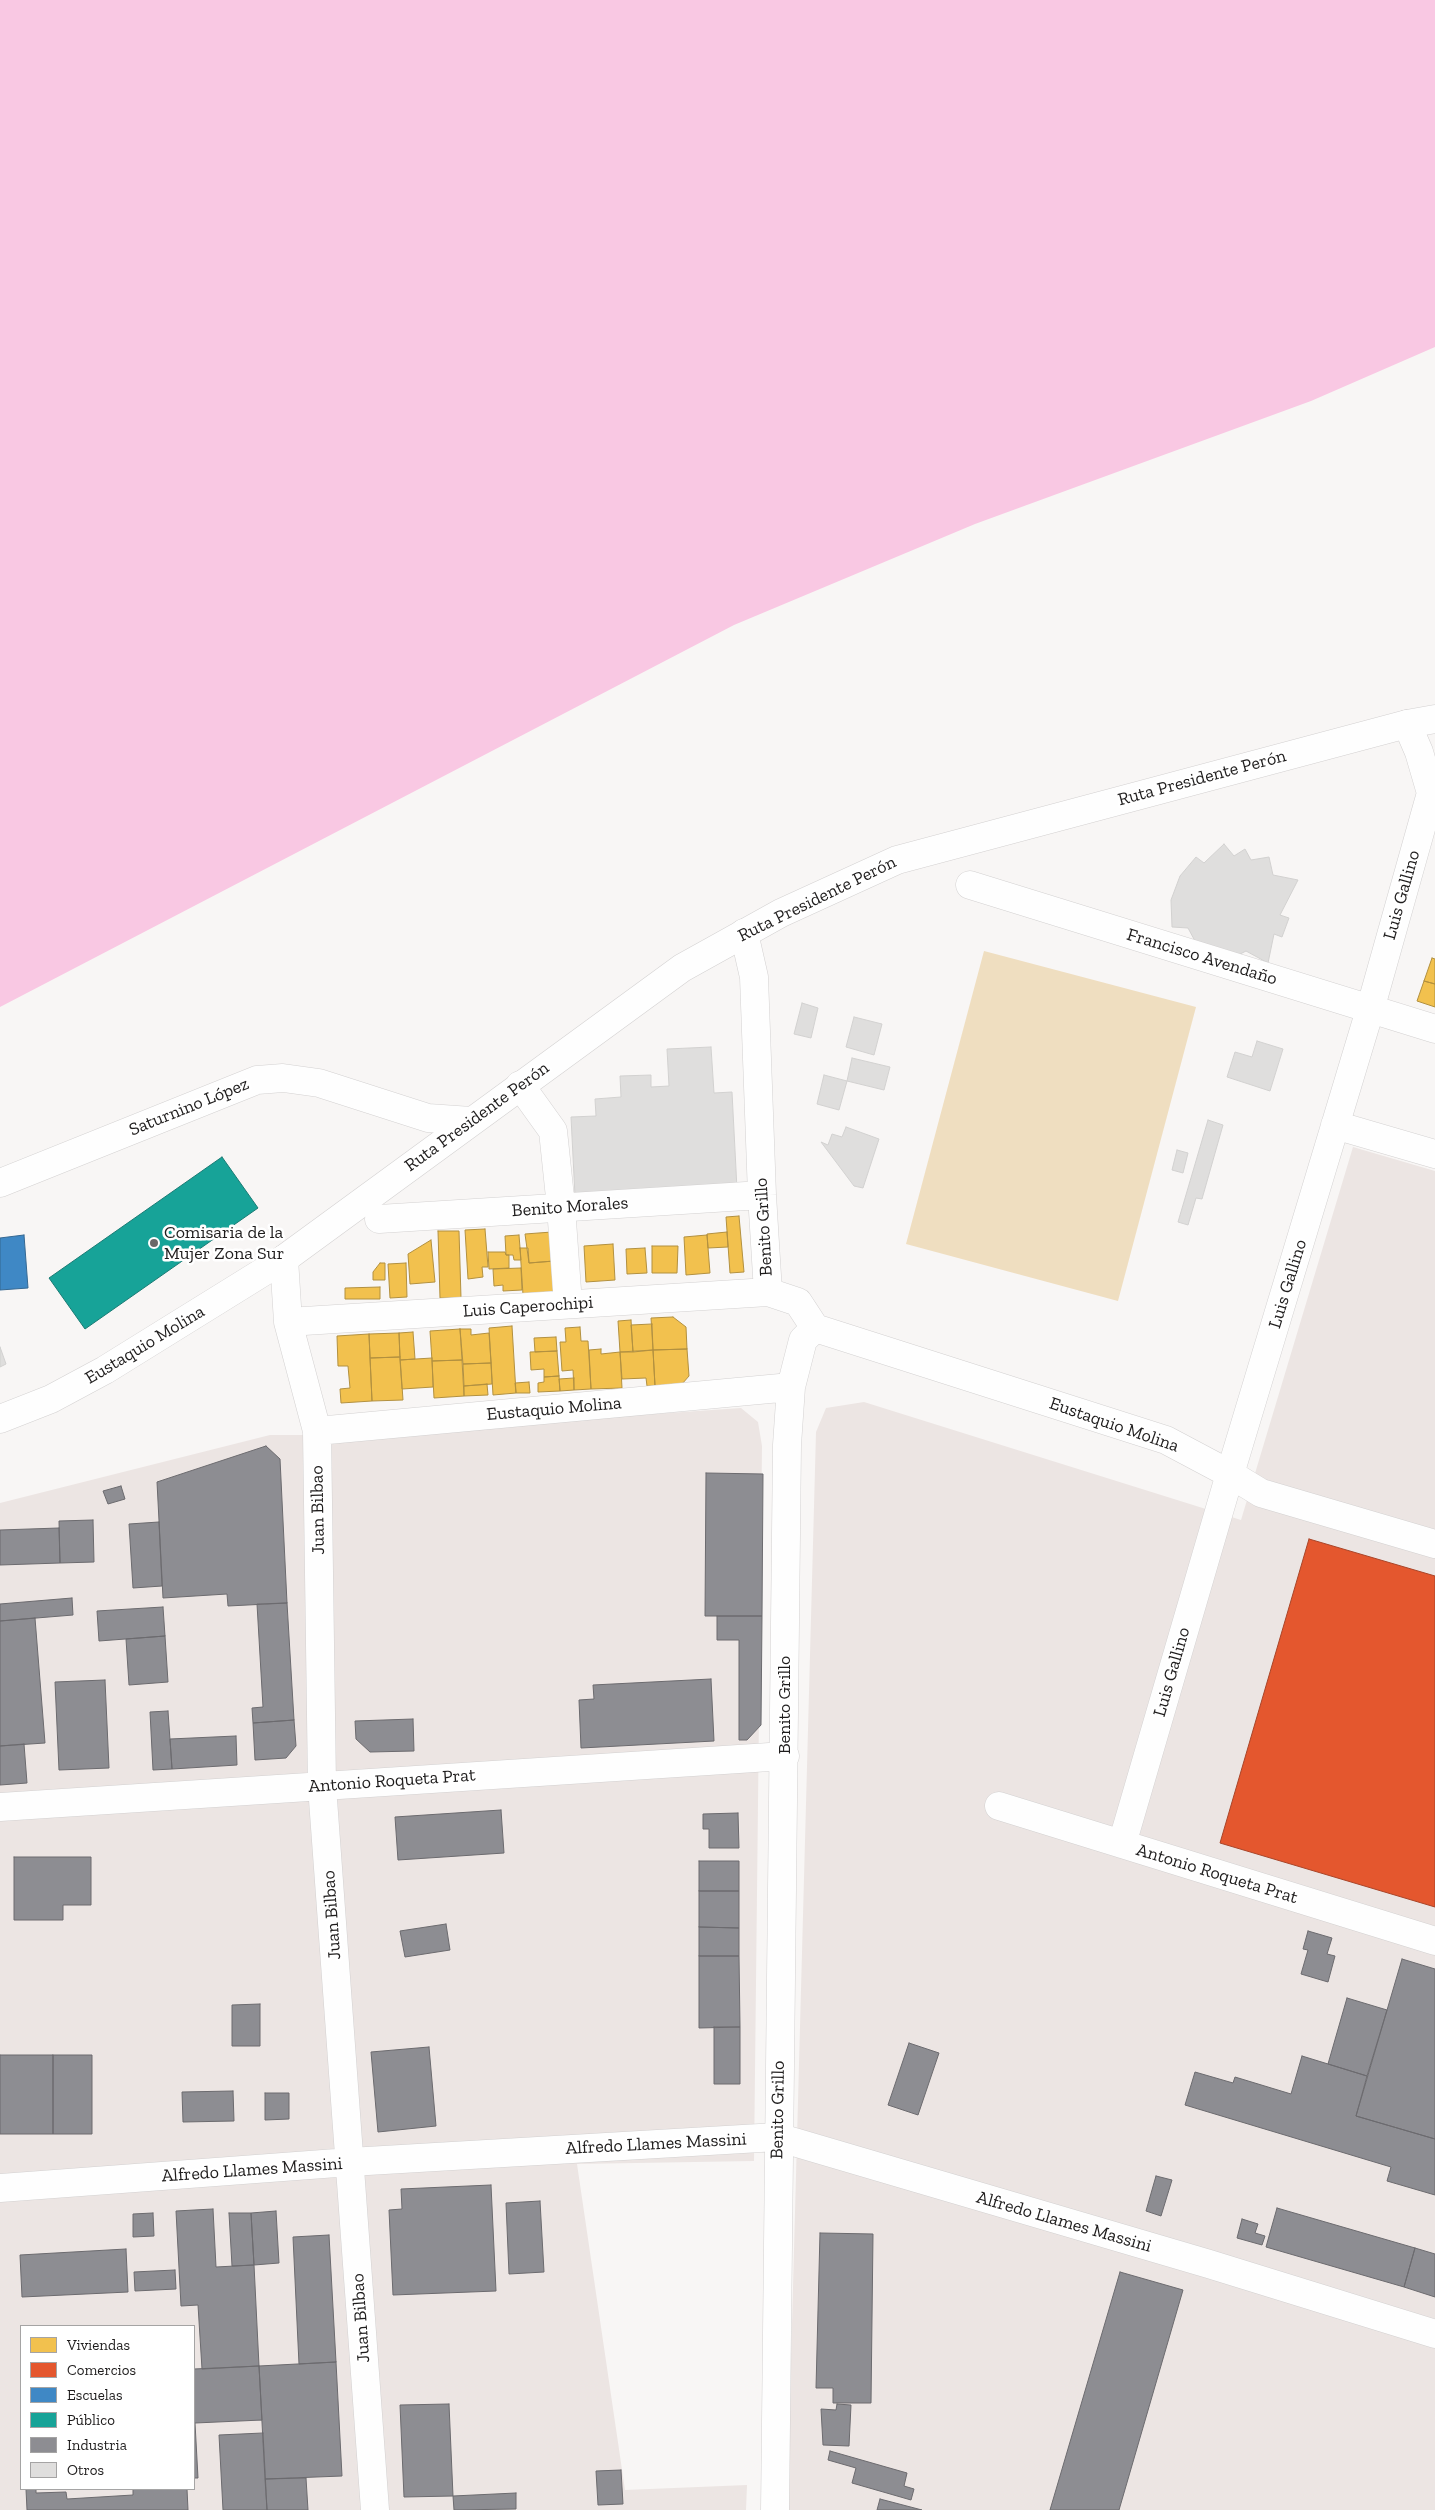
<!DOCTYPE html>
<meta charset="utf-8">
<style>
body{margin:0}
#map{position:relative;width:1435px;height:2510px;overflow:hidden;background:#f8f6f5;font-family:"Zilla Slab",serif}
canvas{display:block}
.legend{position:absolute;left:20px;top:2325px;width:175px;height:165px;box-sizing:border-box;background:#fff;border:1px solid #a5a4a4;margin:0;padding:6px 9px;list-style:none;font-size:15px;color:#1e1c1c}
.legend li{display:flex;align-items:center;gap:10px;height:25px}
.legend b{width:25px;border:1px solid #a5a4a4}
</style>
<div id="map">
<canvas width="1435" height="2510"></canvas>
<ul class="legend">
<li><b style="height:14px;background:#f2c14e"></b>Viviendas</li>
<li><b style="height:14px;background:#e4572e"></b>Comercios</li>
<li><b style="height:14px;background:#3f88c5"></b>Escuelas</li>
<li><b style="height:14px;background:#17a398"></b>Público</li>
<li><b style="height:14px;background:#8d8d92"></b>Industria</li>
<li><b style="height:14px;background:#dfdedd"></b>Otros</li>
</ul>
</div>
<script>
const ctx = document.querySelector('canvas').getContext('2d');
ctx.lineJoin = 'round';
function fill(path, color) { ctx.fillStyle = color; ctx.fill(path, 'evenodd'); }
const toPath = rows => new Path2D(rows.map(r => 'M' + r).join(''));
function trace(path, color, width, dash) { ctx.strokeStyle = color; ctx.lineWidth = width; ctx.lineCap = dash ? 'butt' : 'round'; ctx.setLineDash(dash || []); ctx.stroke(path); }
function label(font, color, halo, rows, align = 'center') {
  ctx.font = font + ' "Zilla Slab",serif'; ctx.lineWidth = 5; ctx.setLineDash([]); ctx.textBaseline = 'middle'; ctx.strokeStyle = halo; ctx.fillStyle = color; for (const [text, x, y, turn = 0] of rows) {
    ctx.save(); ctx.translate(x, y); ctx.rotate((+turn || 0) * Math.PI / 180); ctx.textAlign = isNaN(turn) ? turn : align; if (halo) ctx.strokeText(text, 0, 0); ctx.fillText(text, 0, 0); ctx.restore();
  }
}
fill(toPath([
 [1353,1147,1435,1171,1435,2510,787,2510,816,1432,826,1408,864,1402,1241,1520],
 [741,1408,758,1422,762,1446,754,2161,577,2164,625,2490,747,2485,746,2510,0,2510,0,1503,270,1435,347,1435],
 [21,2326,194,2326,194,2489,21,2489]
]), '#ece5e3');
fill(toPath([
 [984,951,1196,1007,1118,1301,906,1244]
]), '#efdec0');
fill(toPath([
 [0,0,1435,0,1435,347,1311,401,975,524,734,625,0,1007]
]), '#f9c8e3');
const homes = toPath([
 [1432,958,1435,959,1435,984,1424,981,1432,958],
 [1424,981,1435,984,1435,1007,1417,1001,1424,981],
 [739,1216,744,1272,730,1273,726,1217,739,1216],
 [485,1229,488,1267,482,1267,483,1277,468,1279,465,1230,485,1229],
 [438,1231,459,1231,461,1298,440,1298,438,1231],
 [552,1232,554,1261,529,1263,525,1234,552,1232],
 [727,1232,728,1247,708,1248,707,1234,727,1232],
 [519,1235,521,1260,514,1260,513,1255,506,1255,505,1236,519,1235],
 [707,1235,710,1273,686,1275,684,1237,707,1235],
 [431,1240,435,1282,410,1284,408,1254,431,1240],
 [613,1244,615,1280,586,1282,584,1246,613,1244],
 [652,1246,678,1246,677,1273,652,1273,652,1246],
 [520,1248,528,1248,529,1263,554,1261,556,1293,523,1295,520,1248],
 [645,1248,647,1273,627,1274,626,1249,645,1248],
 [488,1252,505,1252,506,1255,509,1255,509,1268,489,1269,488,1252],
 [380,1263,385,1263,385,1280,373,1280,373,1272,380,1263],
 [406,1263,407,1297,390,1298,388,1264,406,1263],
 [521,1268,522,1290,503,1291,503,1285,494,1286,493,1269,521,1268],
 [380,1287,380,1299,345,1299,345,1288,380,1287],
 [673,1317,686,1327,687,1349,653,1350,651,1318,673,1317],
 [631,1320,633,1352,620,1352,618,1321,631,1320],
 [652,1324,653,1350,633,1352,631,1325,652,1324],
 [512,1326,516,1393,493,1395,489,1328,512,1326],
 [580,1327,581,1341,588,1341,591,1389,574,1390,573,1370,562,1371,560,1342,566,1342,565,1328,580,1327],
 [460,1329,462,1360,432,1361,430,1331,460,1329],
 [460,1329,471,1329,471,1335,489,1333,491,1363,463,1364,460,1329],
 [413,1332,415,1359,400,1360,399,1333,413,1332],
 [399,1333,400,1357,370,1358,369,1334,399,1333],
 [369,1334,372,1401,341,1403,340,1389,350,1388,348,1366,338,1366,337,1336,369,1334],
 [556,1337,557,1351,535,1352,534,1338,556,1337],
 [601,1349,601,1354,620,1352,622,1388,591,1389,589,1350,601,1349],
 [687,1349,689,1376,682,1384,655,1386,653,1350,687,1349],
 [653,1350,655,1386,647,1386,646,1378,622,1379,620,1352,653,1350],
 [557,1351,559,1376,544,1377,544,1369,531,1370,530,1352,557,1351],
 [400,1357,403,1400,372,1401,370,1358,400,1357],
 [432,1358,433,1387,402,1389,400,1360,432,1358],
 [462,1360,464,1396,434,1398,432,1361,462,1360],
 [491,1363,492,1384,464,1386,463,1364,491,1363],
 [559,1376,560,1391,538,1392,538,1383,544,1382,544,1377,559,1376],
 [574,1378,574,1390,560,1391,559,1379,574,1378],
 [529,1382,530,1393,516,1393,515,1383,529,1382],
 [487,1384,488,1395,464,1396,464,1386,487,1384]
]);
fill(homes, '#f2c14e');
trace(homes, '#b2903f', 1);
const shops = toPath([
 [1309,1539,1435,1576,1435,1907,1220,1843,1309,1539]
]);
fill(shops, '#e4572e');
trace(shops, '#a94529', 1);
const schools = toPath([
 [24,1235,28,1288,0,1290,0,1238,24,1235]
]);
fill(schools, '#3f88c5');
trace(schools, '#356892', 1);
const public = toPath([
 [222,1157,258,1208,85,1329,49,1278,222,1157]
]);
fill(public, '#17a398');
trace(public, '#197a73', 1);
const industry = toPath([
 [266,1446,280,1459,287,1603,228,1606,227,1594,163,1598,157,1482,266,1446],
 [706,1473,763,1474,762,1616,705,1616,706,1473],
 [121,1486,125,1499,108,1504,103,1491,121,1486],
 [93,1520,94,1562,60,1563,59,1521,93,1520],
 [159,1522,162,1586,133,1588,129,1524,159,1522],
 [59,1528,60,1563,0,1565,0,1530,59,1528],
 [72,1598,73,1615,0,1621,0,1604,72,1598],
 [287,1603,294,1720,253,1723,252,1708,263,1707,257,1604,287,1603],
 [163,1607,165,1636,99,1641,97,1611,163,1607],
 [717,1616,762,1616,761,1725,747,1740,739,1740,739,1640,717,1640,717,1616],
 [35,1618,45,1743,0,1746,0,1621,35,1618],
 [165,1636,168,1682,129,1685,126,1639,165,1636],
 [711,1679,714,1741,581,1748,579,1700,594,1699,593,1685,711,1679],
 [105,1680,109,1768,59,1770,55,1682,105,1680],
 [168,1711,172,1769,153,1770,150,1712,168,1711],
 [413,1719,414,1751,370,1752,356,1739,355,1721,413,1719],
 [294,1720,296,1746,286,1758,255,1760,253,1723,294,1720],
 [236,1736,237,1765,172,1769,170,1739,236,1736],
 [24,1744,27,1783,0,1785,0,1746,24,1744],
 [501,1810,504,1853,398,1860,395,1817,501,1810],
 [738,1813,739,1848,709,1848,709,1829,703,1829,703,1814,738,1813],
 [14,1857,91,1857,91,1905,63,1905,63,1920,14,1920,14,1857],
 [699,1861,739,1861,739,1891,699,1891,699,1861],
 [699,1891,739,1891,739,1928,699,1927,699,1891],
 [446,1924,450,1950,405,1957,400,1931,446,1924],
 [699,1927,739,1928,739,1956,699,1956,699,1927],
 [1308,1931,1332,1938,1327,1954,1335,1956,1328,1982,1301,1974,1308,1950,1303,1949,1308,1931],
 [699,1956,739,1956,740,2027,699,2028,699,1956],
 [1402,1959,1435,1969,1435,2139,1356,2116,1402,1959],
 [1347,1998,1387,2010,1367,2076,1328,2064,1347,1998],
 [260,2004,260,2046,232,2046,232,2005,260,2004],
 [714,2027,740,2027,740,2084,714,2084,714,2027],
 [909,2043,939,2053,918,2115,888,2105,909,2043],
 [429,2047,436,2126,378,2132,371,2052,429,2047],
 [0,2055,53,2055,53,2134,0,2134,0,2055],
 [53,2055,92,2055,92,2134,53,2134,53,2055],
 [1302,2056,1367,2076,1356,2116,1435,2139,1435,2195,1387,2181,1391,2167,1185,2105,1195,2072,1233,2083,1235,2077,1291,2094,1302,2056],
 [233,2091,234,2121,183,2122,182,2092,233,2091],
 [265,2093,289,2093,289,2119,265,2120,265,2093],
 [1156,2176,1172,2180,1161,2216,1146,2211,1156,2176],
 [491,2185,496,2291,393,2295,389,2210,402,2209,401,2189,491,2185],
 [540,2201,544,2272,509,2274,506,2203,540,2201],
 [1277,2208,1415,2248,1404,2287,1266,2247,1277,2208],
 [213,2209,216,2267,254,2265,259,2366,202,2369,198,2305,181,2306,176,2211,213,2209],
 [276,2211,279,2263,254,2265,251,2213,276,2211],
 [153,2213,154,2236,133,2237,133,2214,153,2213],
 [229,2213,251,2213,254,2265,232,2266,229,2213],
 [1242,2219,1258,2224,1255,2233,1265,2236,1262,2245,1237,2238,1242,2219],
 [820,2233,873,2234,871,2403,833,2403,833,2388,816,2388,820,2233],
 [329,2235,336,2362,299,2364,293,2237,329,2235],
 [1415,2248,1435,2254,1435,2297,1404,2287,1415,2248],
 [126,2249,128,2292,22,2297,20,2255,126,2249],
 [175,2270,176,2289,135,2291,134,2272,175,2270],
 [1120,2272,1183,2290,1119,2510,1050,2510,1120,2272],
 [336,2362,342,2476,265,2479,259,2366,336,2362],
 [259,2366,262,2420,195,2423,198,2478,194,2478,194,2369,259,2366],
 [449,2404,453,2496,404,2497,400,2405,449,2404],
 [837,2404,851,2405,849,2446,823,2445,821,2409,836,2410,837,2404],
 [263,2433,267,2510,223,2510,219,2435,263,2433],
 [830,2451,907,2473,904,2486,914,2489,911,2500,852,2483,856,2468,828,2460,830,2451],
 [621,2470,623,2504,598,2505,596,2471,621,2470],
 [306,2478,308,2510,267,2510,265,2479,306,2478],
 [26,2489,36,2489,36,2493,66,2492,67,2499,133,2495,133,2489,187,2489,188,2510,27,2510,26,2489],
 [516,2493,516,2509,454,2510,453,2496,516,2493],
 [880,2499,922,2510,877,2510,880,2499]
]);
fill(industry, '#8d8d92');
trace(industry, '#6c6b6f', 1);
const building = toPath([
 [1224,844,1234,856,1245,849,1251,860,1269,857,1273,875,1298,880,1280,915,1289,918,1282,937,1274,934,1268,963,1246,951,1223,963,1202,954,1188,928,1172,927,1171,900,1180,876,1196,857,1204,863,1224,844],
 [802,1003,818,1008,811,1038,794,1034,802,1003],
 [854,1017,882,1024,874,1055,846,1047,854,1017],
 [1257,1041,1283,1049,1270,1091,1227,1077,1235,1052,1252,1057,1257,1041],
 [711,1047,714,1093,732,1092,737,1189,575,1196,571,1117,596,1116,595,1099,621,1097,620,1076,651,1075,651,1087,669,1086,667,1049,711,1047],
 [852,1058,890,1067,884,1090,847,1081,852,1058],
 [824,1075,847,1081,839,1110,817,1104,824,1075],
 [1208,1120,1223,1125,1202,1199,1196,1198,1188,1225,1178,1222,1208,1120],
 [846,1127,879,1139,863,1188,854,1186,821,1142,828,1145,832,1134,842,1137,846,1127],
 [1177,1150,1188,1153,1183,1173,1172,1170,1177,1150],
 [0,1347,6,1364,0,1367,0,1347]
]);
fill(building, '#dfdedd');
trace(building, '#d2d1d0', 1);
const minor = toPath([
 [970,885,1435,1029],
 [744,933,754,977,762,1195,768,1292,798,1302,815,1328],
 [520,1085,553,1131,561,1207,568,1304],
 [1335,1125,1435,1154],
 [0,1183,257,1080,283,1078,319,1083,428,1118,471,1121],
 [379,1219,762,1195],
 [284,1259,288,1322,317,1431,322,1786,375,2510],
 [288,1322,768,1292],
 [815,1328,1166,1440,1230,1474,1261,1493,1435,1544],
 [317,1431,791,1387],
 [999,1806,1435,1941],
 [0,1807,785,1756],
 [1122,1844,1230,1474,1370,1010,1431,793,1419,752,1407,724],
 [0,2188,350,2162,777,2137,1209,2264,1435,2334],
 [775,2510,787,1445,791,1387,803,1340,815,1328]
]);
const major = toPath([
 [0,1419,51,1399,105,1370,284,1259,682,968,781,913,897,860,1407,724,1435,719]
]);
trace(minor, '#d3d1d1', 29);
trace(major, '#d3d1d1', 29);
trace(minor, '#fefefe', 28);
trace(major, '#fefefe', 28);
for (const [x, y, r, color] of [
 [154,1243,5,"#6a6868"]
]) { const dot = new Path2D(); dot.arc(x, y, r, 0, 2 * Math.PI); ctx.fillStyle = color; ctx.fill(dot); trace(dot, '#fff', 2); }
label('18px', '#1e1c1c', '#fff', [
 ["Ruta Presidente Perón",1202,778,-15],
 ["Luis Gallino",1402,895,-74],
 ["Ruta Presidente Perón",817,899,-26],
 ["Francisco Avendaño",1202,957,17],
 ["Saturnino López",189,1107,-22],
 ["Ruta Presidente Perón",477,1117,-36],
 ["Benito Morales",570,1207,-4],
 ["Benito Grillo",764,1227,-93],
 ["Luis Gallino",1288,1284,-73],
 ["Luis Caperochipi",528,1307,-4],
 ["Eustaquio Molina",145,1345,-31],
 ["Eustaquio Molina",554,1409,-5],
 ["Eustaquio Molina",1114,1425,19],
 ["Juan Bilbao",318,1510,-91],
 ["Luis Gallino",1172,1672,-74],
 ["Benito Grillo",785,1705,-90],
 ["Antonio Roqueta Prat",392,1781,-4],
 ["Antonio Roqueta Prat",1217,1874,17],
 ["Juan Bilbao",332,1915,-94],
 ["Benito Grillo",778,2110,-89],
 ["Alfredo Llames Massini",656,2144,-3],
 ["Alfredo Llames Massini",252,2170,-4],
 ["Alfredo Llames Massini",1064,2222,16],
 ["Juan Bilbao",361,2318,-94]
]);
label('18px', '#1e1c1c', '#fff', [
 ["Comisaria de la",164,1233],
 ["Mujer Zona Sur",164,1254]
], 'left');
</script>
